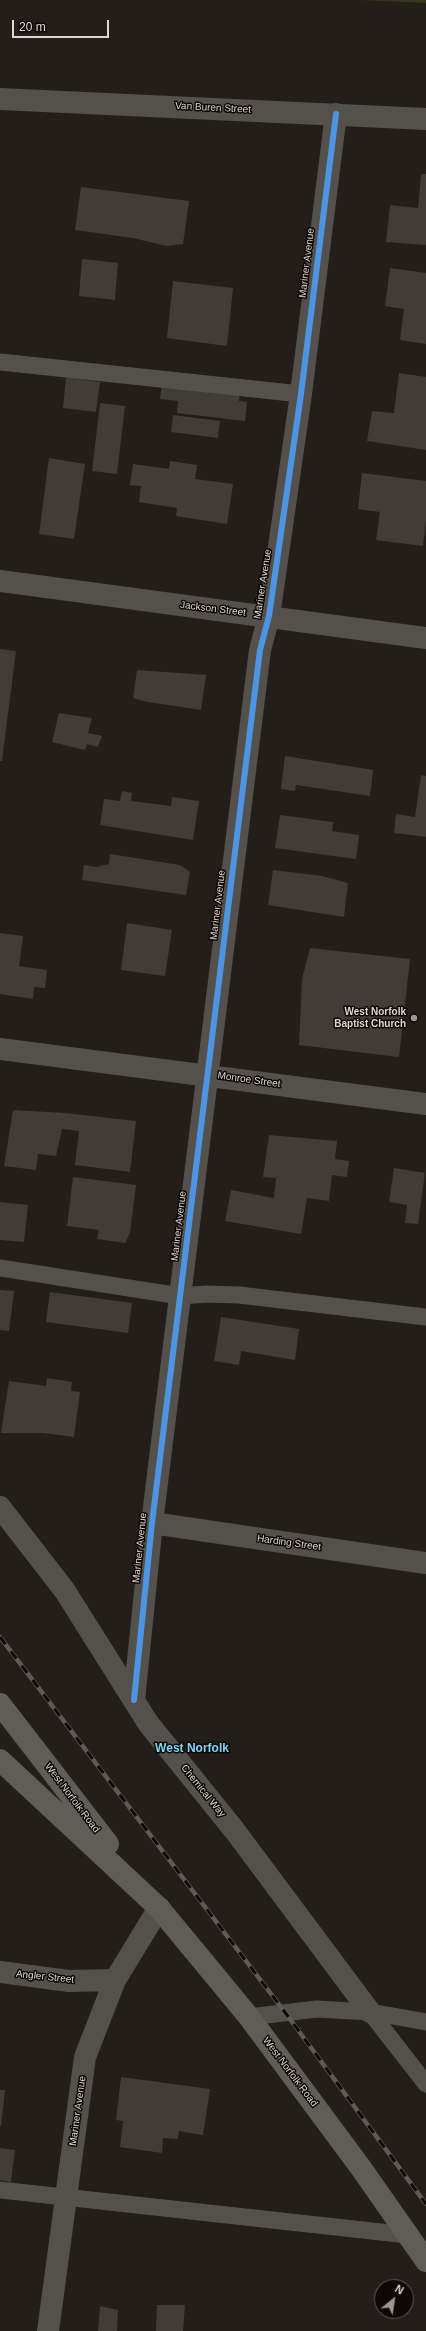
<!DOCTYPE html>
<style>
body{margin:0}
#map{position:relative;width:426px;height:2331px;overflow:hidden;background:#241e19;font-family:Helvetica,sans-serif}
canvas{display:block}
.north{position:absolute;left:374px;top:2279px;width:40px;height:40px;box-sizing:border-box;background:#0d0805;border:1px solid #615b57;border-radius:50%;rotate:30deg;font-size:11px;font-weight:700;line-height:16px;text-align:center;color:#dfd7d2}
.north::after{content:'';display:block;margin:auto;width:14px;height:18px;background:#9e9691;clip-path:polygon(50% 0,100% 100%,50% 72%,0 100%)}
.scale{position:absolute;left:12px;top:20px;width:97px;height:18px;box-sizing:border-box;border:2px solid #dfd7d2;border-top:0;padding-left:5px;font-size:12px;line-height:14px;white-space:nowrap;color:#dfd7d2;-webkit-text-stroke:3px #0d0805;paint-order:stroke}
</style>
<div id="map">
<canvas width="426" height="2331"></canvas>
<div class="north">N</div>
<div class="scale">20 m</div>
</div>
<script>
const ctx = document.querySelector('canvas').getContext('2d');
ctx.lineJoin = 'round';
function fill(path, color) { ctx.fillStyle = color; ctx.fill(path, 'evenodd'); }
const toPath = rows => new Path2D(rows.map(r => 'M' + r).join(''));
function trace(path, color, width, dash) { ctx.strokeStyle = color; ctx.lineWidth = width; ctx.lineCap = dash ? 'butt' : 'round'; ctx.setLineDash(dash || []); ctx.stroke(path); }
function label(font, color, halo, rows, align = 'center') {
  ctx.font = font + ' Helvetica,sans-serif'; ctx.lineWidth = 3; ctx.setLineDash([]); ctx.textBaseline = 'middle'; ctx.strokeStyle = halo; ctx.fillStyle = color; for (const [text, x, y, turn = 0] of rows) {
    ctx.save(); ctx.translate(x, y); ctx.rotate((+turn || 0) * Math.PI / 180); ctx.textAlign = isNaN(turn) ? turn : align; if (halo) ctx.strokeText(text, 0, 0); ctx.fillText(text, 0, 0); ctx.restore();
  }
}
fill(toPath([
 [359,0,426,0,426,3]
]), '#343620');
fill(toPath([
 [421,174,426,174,426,245,386,242,390,205,418,208],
 [81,187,189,201,183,244,166,246,133,238,75,230],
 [82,259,118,263,115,300,79,296],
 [390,268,426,273,426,344,400,340,404,309,385,306],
 [173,281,233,288,227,346,167,338],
 [399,373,426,377,426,450,367,441,372,411,394,413],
 [66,377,100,382,96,412,63,408],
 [162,383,240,393,239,401,247,402,245,421,177,413,178,401,160,399],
 [100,403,125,406,117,474,92,471],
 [173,415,220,421,218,438,171,432],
 [49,458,85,464,74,539,39,534],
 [170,461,197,465,195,479,233,484,227,524,176,516,177,508,139,502,141,486,130,485,133,464,169,469],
 [362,473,426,481,426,520,423,546,376,540,380,512,358,509],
 [0,649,16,651,2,761,0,761],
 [137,670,206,675,201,710,148,702,133,698],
 [59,713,92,718,88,733,102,736,98,747,87,744,85,750,52,742],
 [285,756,373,770,370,796,296,785,295,791,281,789],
 [421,775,426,776,426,837,394,833,396,814,415,817],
 [122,791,132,793,131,801,171,806,172,797,199,801,193,840,100,825,104,799,120,801],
 [280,815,333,822,332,831,359,835,356,859,275,848],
 [110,854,180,865,190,872,186,895,82,880,84,865,96,867,109,864],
 [273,870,322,876,348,883,344,917,268,905],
 [127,923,172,930,165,976,121,970],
 [0,933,23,936,19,966,47,970,45,988,34,987,33,999,0,994],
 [310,948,410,959,399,1057,299,1045,302,979],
 [13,1110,65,1113,136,1121,130,1172,75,1165,79,1131,62,1129,56,1156,38,1154,36,1170,4,1166],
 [269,1135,337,1141,335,1159,349,1161,347,1177,332,1175,329,1201,307,1198,301,1234,225,1221,231,1190,274,1198,276,1178,263,1177],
 [394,1168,425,1173,418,1224,405,1223,407,1205,389,1202],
 [73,1177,136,1185,130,1233,125,1243,97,1239,99,1230,67,1226],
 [0,1202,28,1205,24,1242,0,1240],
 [0,1290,14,1291,9,1331,0,1330],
 [50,1292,132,1303,128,1333,46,1322],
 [221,1317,299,1329,295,1360,241,1351,239,1365,214,1361],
 [47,1378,72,1382,71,1391,80,1392,74,1437,42,1433,1,1433,9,1381,46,1386],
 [121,2077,210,2089,203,2135,179,2131,178,2139,163,2138,162,2153,120,2147,123,2121,116,2120],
 [0,2090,5,2090,1,2126,0,2126],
 [0,2148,15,2150,11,2182,0,2180],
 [157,2305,185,2305,183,2331,156,2331],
 [100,2306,118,2310,117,2331,98,2331]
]), '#413c38');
trace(toPath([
 [0,362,301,394],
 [0,1268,180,1296,207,1294,239,1295,426,1317],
 [370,2012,426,2084],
 [249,2017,317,2009,370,2012,426,2022],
 [0,2190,408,2235]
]), '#54504c', 17);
trace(toPath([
 [0,99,426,119],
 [0,581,426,638],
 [0,1049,426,1104],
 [0,1507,65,1591,148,1723,235,1831,370,2012],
 [152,1523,426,1563],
 [134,1700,152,1523,260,650,269,616,301,394,336,114],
 [0,1972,69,1981,115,1980],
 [48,2331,85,2057,115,1980,159,1908]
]), '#54504c', 22);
trace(toPath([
 [0,1704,108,1844],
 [0,1760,159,1908,249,2017,361,2168,426,2261]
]), '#605c56', 22);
const rail = toPath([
 [0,1637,284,2011,426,2204]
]);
trace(rail, '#5e5a55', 4.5);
trace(rail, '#0d0805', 3, [9]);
trace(toPath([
 [134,1700,152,1523,260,650,269,616,301,394,336,114]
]), '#4d94e3', 6);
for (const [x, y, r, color] of [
 [414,1018,4,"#9e9691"]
]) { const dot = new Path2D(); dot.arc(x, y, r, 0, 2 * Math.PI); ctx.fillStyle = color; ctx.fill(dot); trace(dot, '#0d0805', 1.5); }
label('10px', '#dfd7d2', '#0d0805', [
 ["Van Buren Street",213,108,3],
 ["Mariner Avenue",307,263,-83],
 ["Mariner Avenue",263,584,-81],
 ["Jackson Street",213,609,7],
 ["Mariner Avenue",218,905,-83],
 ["Monroe Street",249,1080,8],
 ["Mariner Avenue",179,1226,-83],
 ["Harding Street",289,1543,8],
 ["Mariner Avenue",140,1548,-84],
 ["Chemical Way",203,1791,51],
 ["West Norfolk Road",72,1798,53],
 ["Angler Street",45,1977,6],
 ["West Norfolk Road",290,2072,53],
 ["Mariner Avenue",78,2111,-82]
]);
label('bold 10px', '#dfd7d2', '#0d0805', [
 ["West Norfolk",406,1012],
 ["Baptist Church",406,1024]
], 'right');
label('bold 12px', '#7cd7fb', '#0d0805', [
 ["West Norfolk",192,1749]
]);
</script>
